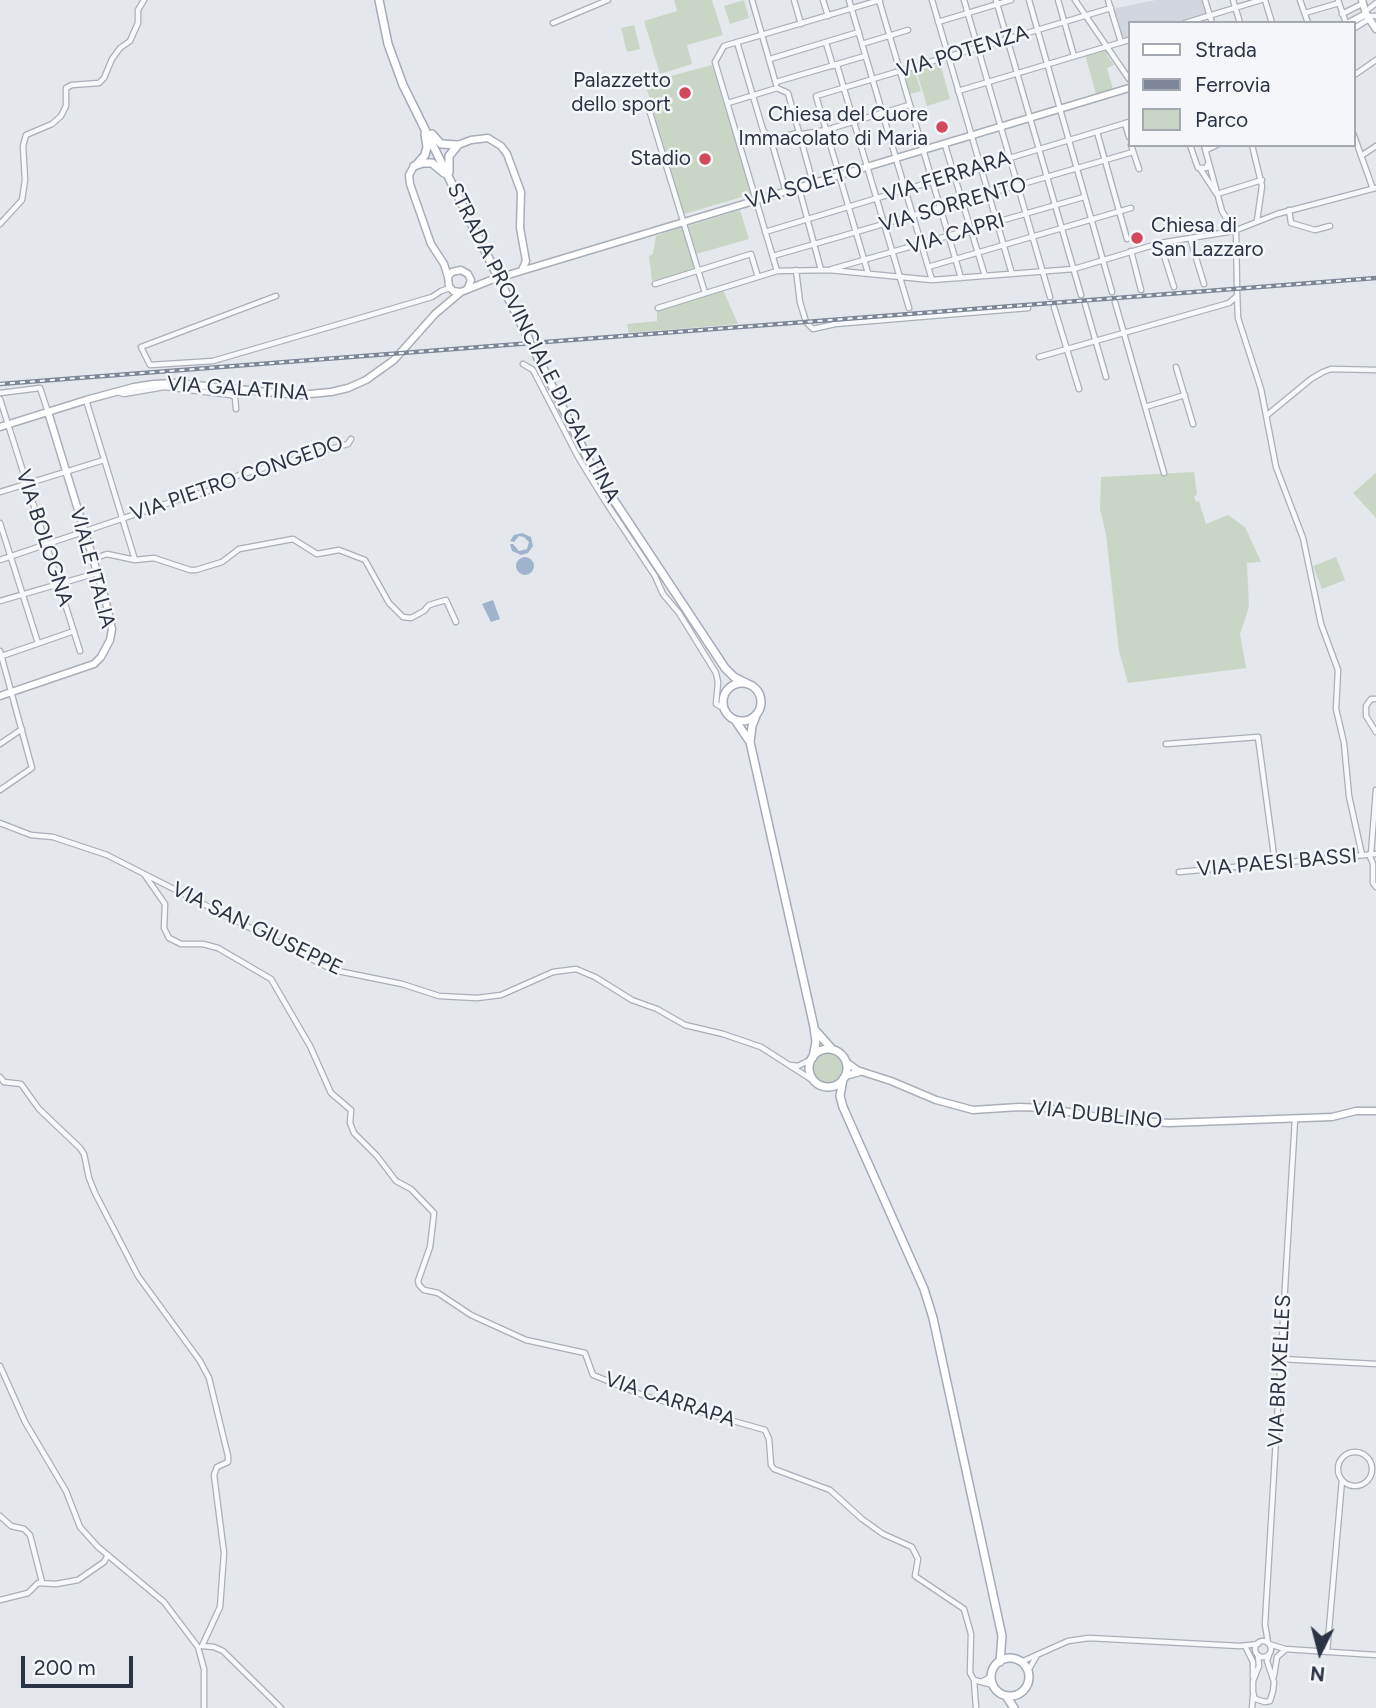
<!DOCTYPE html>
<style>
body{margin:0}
#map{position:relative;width:1376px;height:1708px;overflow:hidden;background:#e4e7ec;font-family:Figtree,sans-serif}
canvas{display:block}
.legend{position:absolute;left:1128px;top:21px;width:228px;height:126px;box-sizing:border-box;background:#f4f6f9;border:2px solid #a4a8b1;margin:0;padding:9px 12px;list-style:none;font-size:21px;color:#2b3445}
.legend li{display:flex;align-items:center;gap:14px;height:35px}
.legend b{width:35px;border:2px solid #a4a8b1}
.north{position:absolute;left:1285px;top:1617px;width:70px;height:70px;-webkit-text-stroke:5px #f4f6f9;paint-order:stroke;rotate:186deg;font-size:19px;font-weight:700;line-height:28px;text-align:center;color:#2b3445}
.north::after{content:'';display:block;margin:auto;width:24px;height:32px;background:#2b3445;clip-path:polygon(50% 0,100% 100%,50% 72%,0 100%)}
.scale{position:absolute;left:21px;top:1656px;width:112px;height:32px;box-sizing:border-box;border:4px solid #2b3445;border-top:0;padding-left:9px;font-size:21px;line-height:24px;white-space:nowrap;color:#2b3445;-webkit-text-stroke:5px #f4f6f9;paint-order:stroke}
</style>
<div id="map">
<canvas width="1376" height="1708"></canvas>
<ul class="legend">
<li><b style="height:9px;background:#fff"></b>Strada</li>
<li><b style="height:9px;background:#7d8696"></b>Ferrovia</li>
<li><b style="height:19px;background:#c9d6c5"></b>Parco</li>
</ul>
<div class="north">N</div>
<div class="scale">200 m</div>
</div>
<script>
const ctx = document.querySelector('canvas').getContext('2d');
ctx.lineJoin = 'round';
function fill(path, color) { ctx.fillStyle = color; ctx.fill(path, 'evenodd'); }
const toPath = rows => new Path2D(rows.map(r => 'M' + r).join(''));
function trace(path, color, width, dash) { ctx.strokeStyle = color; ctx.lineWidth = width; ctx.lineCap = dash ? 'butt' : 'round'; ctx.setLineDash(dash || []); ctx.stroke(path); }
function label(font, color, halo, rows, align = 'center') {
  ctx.font = font + ' Figtree,sans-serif'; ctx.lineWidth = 5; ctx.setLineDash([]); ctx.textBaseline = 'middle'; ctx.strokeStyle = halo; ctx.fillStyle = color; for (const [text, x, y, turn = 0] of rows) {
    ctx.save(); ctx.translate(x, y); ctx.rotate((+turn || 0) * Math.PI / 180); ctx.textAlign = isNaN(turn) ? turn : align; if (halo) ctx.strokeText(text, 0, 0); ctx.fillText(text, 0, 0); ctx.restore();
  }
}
fill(toPath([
 [1156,0,1203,0,1207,14,1176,23,1129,23,1129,37,1122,39,1114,11,1116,8]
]), '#d2d6de');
fill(toPath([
 [674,0,712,0,723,35,687,45,692,64,660,74,644,21,677,11],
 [744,0,749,18,730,24,724,6],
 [634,25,640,49,627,52,621,28],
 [1106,48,1109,53,1107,55,1114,65,1107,68,1113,89,1096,94,1085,55],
 [940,63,950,99,927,106,916,70],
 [712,65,752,194,684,214,645,83],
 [914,69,921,91,910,94,904,73],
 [740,210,749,239,696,254,688,226],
 [682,227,695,270,652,281,649,256,653,254,656,236],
 [723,290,738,324,629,333,627,324,657,321,657,311],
 [1194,472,1197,495,1194,496,1196,502,1199,501,1206,524,1228,515,1245,527,1261,562,1247,563,1249,607,1240,634,1246,668,1128,683,1119,651,1106,534,1100,509,1101,477],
 [1376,473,1376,518,1353,493],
 [1336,557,1345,580,1322,589,1313,566],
 '813 1068a16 16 0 1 1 32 0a16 16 0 1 1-32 0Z'
]), '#c9d6c5');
fill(toPath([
 [522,533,531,537,533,546,528,553,521,555,512,551,510,544,513,544,519,551,527,549,529,542,524,537,519,536,514,542,510,541,514,535],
 '516 566a9 9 0 1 1 18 0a9 9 0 1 1-18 0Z',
 [493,600,500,619,491,622,482,604]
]), '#9fb4cc');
const street = toPath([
 [752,0,776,84],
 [794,0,801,24],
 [823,0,828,16],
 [849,0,932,280],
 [879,0,961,278],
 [932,0,1012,274],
 [964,0,1050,297],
 [996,0,1081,295],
 [1029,0,1112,292],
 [1058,0,1074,56],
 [1075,0,1129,79],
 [1108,0,1121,42],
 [1205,0,1212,23],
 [1233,0,1240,23],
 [1265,0,1272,23],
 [1300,0,1308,23],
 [1338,0,1346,23],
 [1366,11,1376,3],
 [1305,13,1339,3],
 [1342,14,1362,4],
 [1368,16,1376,16],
 [938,22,1011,0],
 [553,23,608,0],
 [1185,23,1261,0],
 [1353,29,1369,19],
 [737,42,763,130,771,140,786,192],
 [826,43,833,66],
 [862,44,908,30],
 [770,59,859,32],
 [837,65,909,308],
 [1353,76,1376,60],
 [776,82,865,56],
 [777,88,788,93,813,183],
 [958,91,1129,40],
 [728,103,777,88],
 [648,106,705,293],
 [1125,123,1129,137],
 [1097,132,1127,239],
 [1353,133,1373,189],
 [771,140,797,133,803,134,826,130,909,105],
 [945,145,985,276],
 [1131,145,1139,169],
 [1190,145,1198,168,1206,168,1208,164],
 [1204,145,1222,211,1234,231],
 [1252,145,1262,186,1257,221],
 [1206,150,1217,145],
 [1361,156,1376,146],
 [1201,170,1216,193],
 [799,188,821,270],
 [1217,194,1262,180],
 [1289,210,1291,223,1315,230,1330,226],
 [0,224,22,200,25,180,23,146,26,135,52,124,61,116,66,106,66,88,72,85,99,83,104,78,112,59,120,48,130,41,138,23,138,10,144,0],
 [1236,230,1237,287],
 [765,232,1129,122],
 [1190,238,1204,284],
 [1160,243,1174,287],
 [1131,251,1141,290],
 [773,256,1133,152],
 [928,267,1131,208],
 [832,269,1084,197],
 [796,270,800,302,806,322,813,329,835,324,1028,308],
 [777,271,715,62,724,46,880,0],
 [868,273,816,96,1111,8],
 [655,284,751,254,758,277],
 [1237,291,1238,318,1261,389,1276,467,1303,538,1321,624,1338,670,1336,709,1344,743,1349,796,1362,855],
 [276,296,141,347,150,365,213,361,432,297,441,291,450,288],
 [1115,302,1164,473],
 [1085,304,1106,377],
 [1054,307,1079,389],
 [658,308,777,271,829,270,932,280,1074,269,1160,243,1234,231,1277,214,1376,188],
 [1039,357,1229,303,1237,296],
 [523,364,533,370,578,457,605,501,655,576,663,594,679,613,716,673,718,682,716,704,723,708],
 [1176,367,1193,424],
 [117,392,124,394,164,387,231,395,235,397,236,409],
 [0,393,40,388,48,412],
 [0,399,80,651],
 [86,400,135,560],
 [1145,407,1185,395],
 [1266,416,1311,379,1323,372,1331,369,1376,370],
 [0,492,104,460],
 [0,523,38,643],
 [93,559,107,554,135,560,154,558,190,570,196,570,222,562,239,549,293,539,317,554,339,550,365,560,389,603,403,617,411,618,424,611,429,605,446,600,456,622],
 [0,560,192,495,206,492,239,475,348,444,351,439],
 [0,601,97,573],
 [0,651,32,768,0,790],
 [2,656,74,631],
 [1376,699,1371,699,1366,706,1366,716,1376,732],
 [0,744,22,729],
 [1166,744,1258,737,1275,863],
 [0,823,31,835,53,837,107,855,333,970,402,984,439,996,477,998,501,995,553,972,576,969,595,977,632,1000,657,1009,685,1025,723,1034,761,1047,817,1083],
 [1369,854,1373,864,1373,883,1376,887],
 [1371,854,1376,790],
 [1179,872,1376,854],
 [144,874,165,904,164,928,169,938,181,944,203,944,218,948,271,979,310,1046,331,1093,351,1110,350,1123,354,1133,377,1156,396,1181,411,1189,434,1213,430,1247,418,1281,419,1285,424,1290,438,1293,471,1315,526,1340,585,1353,593,1375,645,1396,765,1430,769,1439,771,1465,774,1469,830,1490,862,1519,883,1534,912,1547,918,1559,915,1576,964,1609,971,1634,970,1673,974,1680,993,1685],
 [790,1065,798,1066,812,1059],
 [0,1077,4,1082,21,1084,39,1109,80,1148,84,1154,89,1178,95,1193,138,1276,200,1361,209,1378,228,1456,228,1462,217,1467,214,1475,224,1553,220,1607,202,1646],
 [1281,1359,1376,1364],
 [0,1366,25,1422,66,1491,80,1527,98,1547,164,1602,198,1647,204,1669,204,1708],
 '1338 1469a17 17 0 1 1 34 0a17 17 0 1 1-34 0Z',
 [0,1516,11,1526,24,1529,30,1535,42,1582],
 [0,1600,28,1593,38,1583,56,1584,78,1580,104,1562,108,1555],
 '1255 1649a8 8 0 1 1 16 0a8 8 0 1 1-16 0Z',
 [1268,1643,1265,1624,1295,1119],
 [1269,1644,1285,1649,1376,1655],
 [202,1646,214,1647,223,1651,281,1708],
 [1246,1648,1253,1662,1253,1677],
 [1327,1652,1342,1480],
 [1258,1655,1259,1666,1253,1681,1253,1692,1255,1699,1265,1702,1270,1701,1273,1691,1274,1682,1267,1661,1269,1655],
 [1021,1662,1068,1641,1089,1638,1240,1646,1258,1644],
 [1028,1671,1036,1657],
 [1274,1676,1277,1657,1285,1650],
 [974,1680,976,1708],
 [983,1681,992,1676],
 [1252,1708,1253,1696]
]);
const secondary = toPath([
 [1362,0,1366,14,1376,29],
 [1349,23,1366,14],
 [458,145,471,140,488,138,501,146,507,154,521,192,520,228,526,261,522,270],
 [414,166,409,175,410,184,431,244,444,264,448,277],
 [508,275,1129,88],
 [461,292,453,291,449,286,448,277,452,272,461,270,468,274,471,280,468,288],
 [0,427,86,400,134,387,154,384,175,383,299,395,331,392,348,388,366,380,394,360,435,314,461,292,491,280],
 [0,696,94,664,101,657,110,640,112,629,105,598,48,412],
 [846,1062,857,1070,891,1081,936,1100,973,1110,1019,1107,1046,1108,1109,1119,1169,1123,1332,1117,1356,1111,1376,1111],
 [845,1076,860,1072]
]);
const primary = toPath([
 [379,0,388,44,403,85,592,467,725,668,734,677,748,684],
 [432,134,441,144,457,145],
 [417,164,425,155,427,147,425,134],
 [414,166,423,163,432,163,444,173],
 [449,172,449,156,458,145],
 '723 702a19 19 0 1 1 38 0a19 19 0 1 1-38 0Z',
 [756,716,752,726,750,742,814,1027,816,1042,813,1057],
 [735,720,750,742],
 [816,1031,832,1049],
 '809 1068a19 19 0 1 1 38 0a19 19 0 1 1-38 0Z',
 [843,1079,840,1096,843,1107,924,1289,933,1318,1002,1636,1000,1662],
 '991 1677a19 19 0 1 1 38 0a19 19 0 1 1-38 0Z',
 [1006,1696,1014,1708]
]);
trace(street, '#a9aeb7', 7);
trace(secondary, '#a9aeb7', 9);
trace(primary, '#a3abb8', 10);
trace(street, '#f7f8fa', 4.5);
trace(secondary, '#fff', 6);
trace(primary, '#fff', 7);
const rail = toPath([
 [0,384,1376,278]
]);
trace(rail, '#7d8696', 4.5);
trace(rail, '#f4f6f9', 2, [5]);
const secondaryBridge = toPath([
 [491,280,508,275]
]);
trace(secondaryBridge, '#a9aeb7', 9, []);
trace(secondaryBridge, '#fff', 6);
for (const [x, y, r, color] of [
 [685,93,7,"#d1495b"],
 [942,127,7,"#d1495b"],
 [705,159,7,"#d1495b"],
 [1137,238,7,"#d1495b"]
]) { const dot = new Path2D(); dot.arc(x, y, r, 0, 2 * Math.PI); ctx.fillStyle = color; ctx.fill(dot); trace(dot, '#f4f6f9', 2.5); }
label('21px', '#2b3445', '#f4f6f9', [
 ["VIA POTENZA",963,52,-17],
 ["VIA FERRARA",947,177,-17],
 ["VIA SOLETO",804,186,-16],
 ["VIA SORRENTO",953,205,-16],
 ["VIA CAPRI",956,234,-16],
 ["STRADA PROVINCIALE DI GALATINA",533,343,63],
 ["VIA GALATINA",238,389,4],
 ["VIA PIETRO CONGEDO",237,479,-19],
 ["VIA BOLOGNA",44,538,72],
 ["VIALE ITALIA",92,568,75],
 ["VIA PAESI BASSI",1277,863,-5],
 ["VIA SAN GIUSEPPE",257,929,26],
 ["VIA DUBLINO",1097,1115,6],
 ["VIA BRUXELLES",1280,1371,-87],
 ["VIA CARRAPA",670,1400,18]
]);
label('21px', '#2b3445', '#f4f6f9', [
 ["Palazzetto",671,81],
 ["dello sport",671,105],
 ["Chiesa del Cuore",928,115],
 ["Immacolato di Maria",928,139],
 ["Stadio",691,159],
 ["Chiesa di",1151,226,"left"],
 ["San Lazzaro",1151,250,"left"]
], 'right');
</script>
